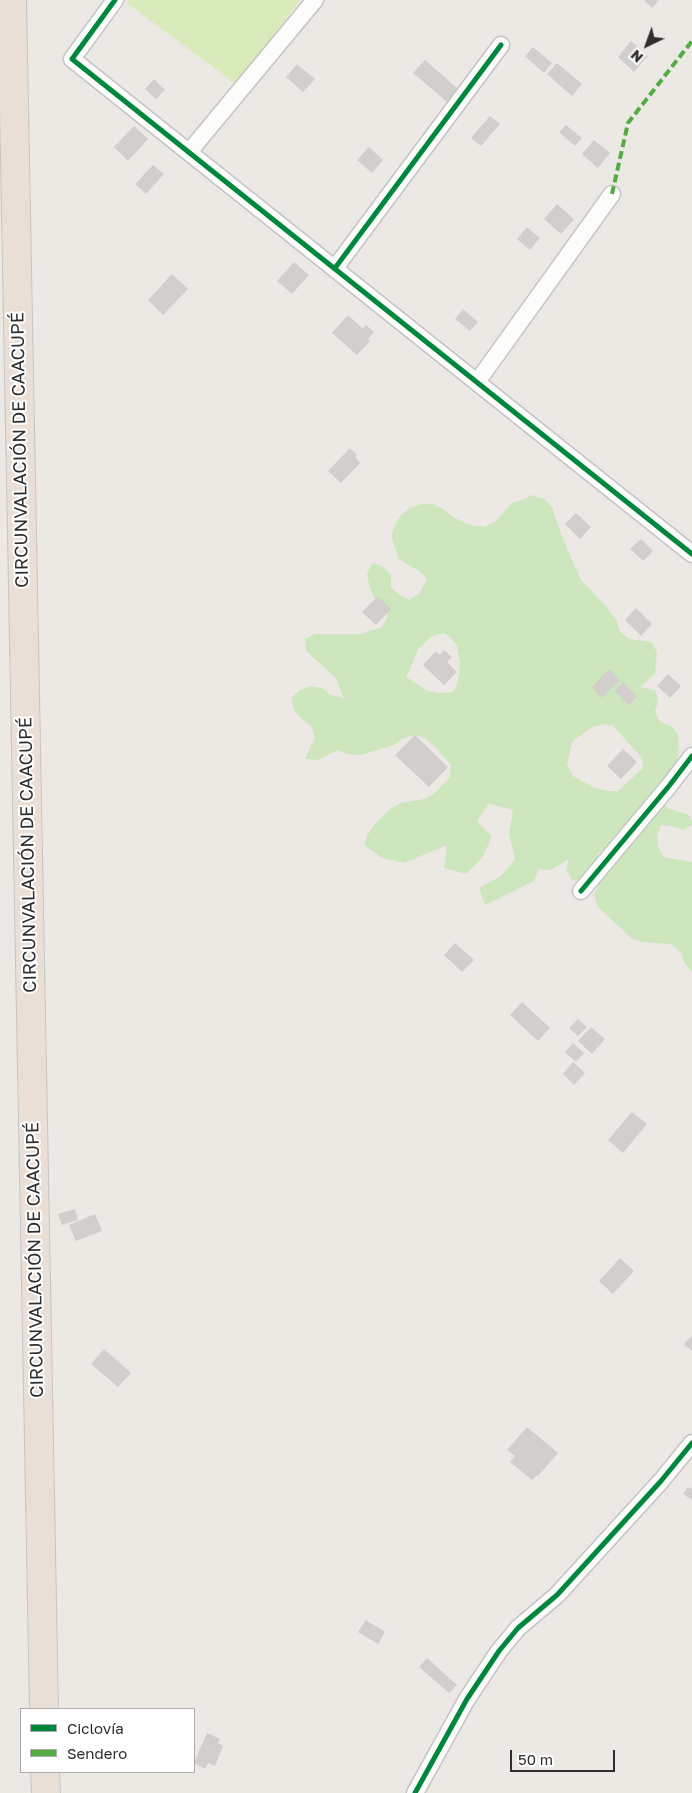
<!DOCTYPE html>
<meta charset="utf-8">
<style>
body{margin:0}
#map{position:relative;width:692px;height:1793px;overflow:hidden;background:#ece8e4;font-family:"Golos Text",sans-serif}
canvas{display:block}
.legend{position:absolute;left:20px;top:1708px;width:175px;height:65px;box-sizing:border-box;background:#fff;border:1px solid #ababab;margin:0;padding:6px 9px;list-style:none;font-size:15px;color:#2e2e2e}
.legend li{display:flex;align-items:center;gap:10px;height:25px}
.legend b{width:25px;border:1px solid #ababab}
.north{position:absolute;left:622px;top:20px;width:50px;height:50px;-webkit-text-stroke:4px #fff;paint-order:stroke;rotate:222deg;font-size:14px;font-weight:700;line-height:20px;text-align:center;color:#2e2e2e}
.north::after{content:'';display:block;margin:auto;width:18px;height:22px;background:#2e2e2e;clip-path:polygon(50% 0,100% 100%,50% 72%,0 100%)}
.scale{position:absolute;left:510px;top:1750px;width:105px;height:22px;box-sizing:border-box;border:2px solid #2e2e2e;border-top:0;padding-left:6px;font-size:15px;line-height:18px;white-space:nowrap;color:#2e2e2e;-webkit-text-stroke:4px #fff;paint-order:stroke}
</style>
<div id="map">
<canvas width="692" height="1793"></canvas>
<ul class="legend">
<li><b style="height:6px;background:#00873e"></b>Ciclovía</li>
<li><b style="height:6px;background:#54ab44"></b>Sendero</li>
</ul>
<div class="north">N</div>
<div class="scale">50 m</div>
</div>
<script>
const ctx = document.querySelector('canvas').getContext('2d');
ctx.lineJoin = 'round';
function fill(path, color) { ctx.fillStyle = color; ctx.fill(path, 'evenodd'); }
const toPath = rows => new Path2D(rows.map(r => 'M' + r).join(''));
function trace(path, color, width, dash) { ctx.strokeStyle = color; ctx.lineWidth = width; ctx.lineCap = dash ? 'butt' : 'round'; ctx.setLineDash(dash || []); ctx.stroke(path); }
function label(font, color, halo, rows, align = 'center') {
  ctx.font = font + ' "Golos Text",sans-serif'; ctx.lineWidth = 4; ctx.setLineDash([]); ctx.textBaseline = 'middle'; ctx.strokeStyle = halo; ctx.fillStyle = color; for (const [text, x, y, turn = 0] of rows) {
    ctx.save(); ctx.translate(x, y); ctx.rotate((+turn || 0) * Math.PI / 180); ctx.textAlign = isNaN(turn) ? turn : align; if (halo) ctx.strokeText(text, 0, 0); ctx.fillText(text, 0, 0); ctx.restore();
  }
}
fill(toPath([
 [533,495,544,499,552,507,563,539,581,580,604,604,617,621,620,632,629,639,651,642,657,652,655,674,640,687,655,690,658,701,655,712,660,722,671,726,678,734,679,746,675,780,658,794,667,808,689,815,692,821,692,825,683,830,672,826,661,825,657,836,658,847,664,857,692,862,692,971,685,964,681,953,671,944,642,942,631,938,597,906,594,895,599,885,601,873,615,842,597,854,602,865,583,879,572,880,566,870,569,859,551,870,539,869,534,881,485,905,479,888,501,876,515,859,509,834,513,810,489,804,477,821,492,837,482,858,466,874,444,868,447,845,404,863,382,858,364,845,367,836,374,825,390,809,401,803,424,799,434,794,450,777,451,765,435,747,426,739,415,735,404,738,394,745,361,755,349,754,338,750,318,760,305,759,315,737,311,726,302,719,294,710,291,698,300,690,311,686,322,688,330,694,344,699,340,688,335,677,306,651,305,639,315,634,361,634,382,627,388,616,374,597,369,585,367,573,373,563,383,567,391,575,391,587,398,594,409,600,419,594,427,579,419,571,399,559,391,536,395,525,401,515,410,508,421,504,433,504,443,509,453,517,463,522,474,526,485,527,496,521,511,504],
 [444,633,449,636,457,645,460,663,459,675,456,687,452,692,440,693,428,691,406,677,419,648,432,636],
 [602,724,613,726,642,758,643,768,618,791,606,791,595,788,573,776,567,765,572,742,591,728]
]), '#cee6be');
fill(toPath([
 [129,0,300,0,237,85,127,3]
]), '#d9eabb');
fill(toPath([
 [644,0,659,0,652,8],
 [631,41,648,56,634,72,618,57],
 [533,47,552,63,544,73,525,56],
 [425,60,458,89,447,102,413,73],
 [557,63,582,84,572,96,547,74],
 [297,64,315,79,303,92,286,77],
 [154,79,165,90,156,99,145,89],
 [490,116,500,124,481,146,471,138],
 [566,125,582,138,575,146,559,132],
 [134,126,148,139,128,161,114,147],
 [594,140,610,153,598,168,582,154],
 [369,147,383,160,372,173,357,160],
 [153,165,164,174,146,194,135,184],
 [557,204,574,219,561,234,544,219],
 [527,227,540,238,530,250,517,239],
 [294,262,309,275,292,294,277,281],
 [172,274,188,289,163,315,148,300],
 [463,309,478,322,470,331,455,319],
 [348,315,363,329,366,325,374,332,368,339,370,341,357,355,332,333],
 [350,448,357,455,355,457,360,463,341,483,328,471],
 [576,513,591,527,580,539,565,524],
 [641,539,653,551,643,561,630,549],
 [378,596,391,609,376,625,362,612],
 [636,608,652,624,641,636,625,620],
 [444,650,452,657,447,662,457,672,444,685,423,665,436,651,440,655],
 [609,669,620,680,602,698,592,687],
 [668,674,681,686,670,698,657,686],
 [623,682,637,696,629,705,614,691],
 [415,735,448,767,429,787,395,755],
 [623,749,637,762,621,779,607,766],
 [455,943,474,960,462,972,444,955],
 [522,1002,550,1028,538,1041,510,1015],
 [578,1019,587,1027,578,1036,569,1028],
 [591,1027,605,1039,592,1054,578,1041],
 [573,1043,584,1053,576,1062,565,1052],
 [573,1062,585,1073,574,1085,563,1074],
 [632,1112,647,1124,623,1153,608,1140],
 [75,1209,78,1220,62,1225,58,1214],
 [95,1214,102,1231,76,1241,69,1225],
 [620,1258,634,1271,613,1294,599,1281],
 [692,1336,692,1351,684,1344],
 [104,1349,131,1373,118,1387,91,1364],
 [527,1427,558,1453,538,1476,537,1475,532,1480,510,1462,515,1456,507,1450],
 [688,1487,692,1489,692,1500,683,1494],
 [366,1620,385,1632,378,1644,358,1632],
 [427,1658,457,1685,449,1693,419,1667],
 [207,1733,220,1739,218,1743,223,1746,215,1766,208,1763,205,1769,194,1763]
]), '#d1cecb');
const street = toPath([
 [115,0,72,59,692,554],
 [189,152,315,0],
 [335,268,501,45],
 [477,382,612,194],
 [581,891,669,786,692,756],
 [415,1793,467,1699,499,1651,518,1628,557,1595,661,1481,692,1443]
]);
const highway = toPath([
 [12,0,44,1709],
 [45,1772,46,1793]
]);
trace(street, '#c5c4c5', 19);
trace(highway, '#c6c5c4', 30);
trace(street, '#fcfcfb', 16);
trace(highway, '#eadfd6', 28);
trace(toPath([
 [612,194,628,123,692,41]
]), '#54ab44', 4, [8, 4]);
trace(toPath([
 [115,0,72,59,692,554],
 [335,268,501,45],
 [581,891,669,786,692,756],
 [415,1793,467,1699,499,1651,518,1628,557,1595,661,1481,692,1443]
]), '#00873e', 5);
label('18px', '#2e2e2e', '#fff', [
 ["CIRCUNVALACIÓN DE CAACUPÉ",20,450,-91],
 ["CIRCUNVALACIÓN DE CAACUPÉ",28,855,-91],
 ["CIRCUNVALACIÓN DE CAACUPÉ",35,1260,-91]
]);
</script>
